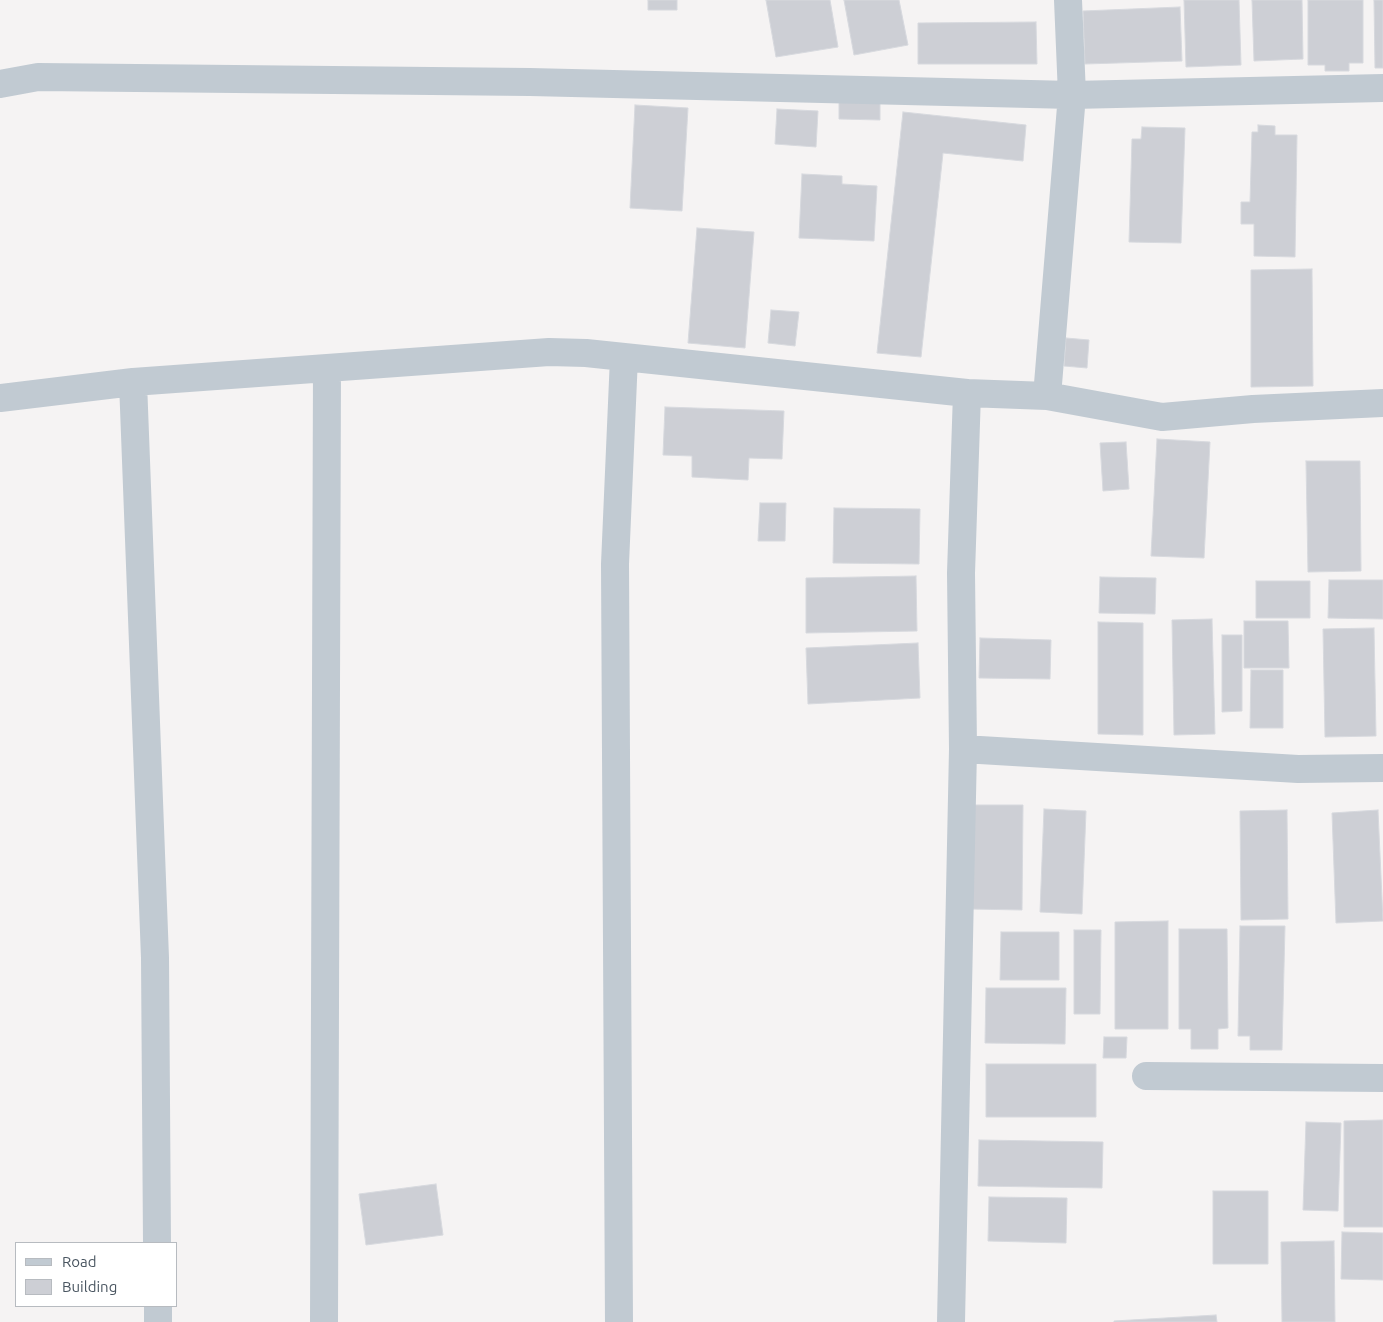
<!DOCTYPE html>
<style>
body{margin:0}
#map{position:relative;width:1383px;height:1322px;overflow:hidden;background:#f5f3f3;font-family:Ubuntu,sans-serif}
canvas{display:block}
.legend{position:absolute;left:15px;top:1242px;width:162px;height:65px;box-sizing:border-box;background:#fff;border:1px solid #b7bbc0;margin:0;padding:6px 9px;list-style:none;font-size:15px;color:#4a5661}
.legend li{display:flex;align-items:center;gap:10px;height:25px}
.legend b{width:25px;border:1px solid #b7bbc0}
</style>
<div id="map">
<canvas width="1383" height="1322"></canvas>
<ul class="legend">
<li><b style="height:6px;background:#c1cad2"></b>Road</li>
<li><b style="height:14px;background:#cdcfd5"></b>Building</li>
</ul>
</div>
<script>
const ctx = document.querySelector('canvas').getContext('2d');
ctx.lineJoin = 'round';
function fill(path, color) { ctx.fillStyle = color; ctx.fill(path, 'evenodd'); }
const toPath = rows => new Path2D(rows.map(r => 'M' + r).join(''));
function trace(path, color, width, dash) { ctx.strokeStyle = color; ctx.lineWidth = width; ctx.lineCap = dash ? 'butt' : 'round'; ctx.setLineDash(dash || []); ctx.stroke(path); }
const building = toPath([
 [648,0,677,0,677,10,648,10,648,0],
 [766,0,830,0,838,47,776,57,766,0],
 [844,0,899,0,908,45,854,55,844,0],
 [1184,0,1239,0,1241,65,1186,67,1184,0],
 [1252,0,1302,0,1303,59,1254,61,1252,0],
 [1308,0,1363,0,1363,63,1349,63,1349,71,1325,71,1325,65,1308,65,1308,0],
 [1374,0,1383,0,1383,68,1375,68,1374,0],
 [1180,7,1182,61,1085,64,1083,11,1180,7],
 [1036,22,1037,64,918,64,918,23,1036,22],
 [839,99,880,99,880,120,839,119,839,99],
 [635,105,688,108,682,211,630,208,635,105],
 [777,109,818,111,816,147,775,144,777,109],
 [903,112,1026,125,1023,161,943,153,921,357,877,353,903,112],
 [1258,125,1275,126,1275,135,1297,135,1295,257,1254,256,1254,224,1241,224,1241,202,1250,202,1252,132,1258,132,1258,125],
 [1142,127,1185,128,1181,243,1129,242,1132,139,1141,139,1142,127],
 [802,174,842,176,842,184,877,186,874,241,799,238,802,174],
 [697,228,754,232,745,348,688,343,697,228],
 [1312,269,1313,386,1251,387,1251,270,1312,269],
 [771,310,799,312,795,346,768,343,771,310],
 [1066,338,1089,340,1087,368,1064,366,1066,338],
 [665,407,784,411,782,459,749,458,748,480,692,477,692,456,663,455,665,407],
 [1157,439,1210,442,1204,558,1151,556,1157,439],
 [1126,442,1129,489,1103,491,1100,443,1126,442],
 [1306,461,1360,461,1361,571,1308,572,1306,461],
 [760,503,786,503,785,541,758,541,760,503],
 [834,508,920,509,919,564,833,563,834,508],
 [916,576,917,631,806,633,806,578,916,576],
 [1100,577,1156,578,1155,614,1099,613,1100,577],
 [1329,580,1383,580,1383,619,1328,618,1329,580],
 [1256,581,1310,581,1310,618,1256,618,1256,581],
 [1212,619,1215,734,1174,735,1172,620,1212,619],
 [1244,621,1288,621,1289,668,1244,668,1244,621],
 [1098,622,1143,623,1143,735,1098,734,1098,622],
 [1374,628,1376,736,1325,737,1323,629,1374,628],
 [1222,635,1242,635,1242,711,1222,712,1222,635],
 [980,638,1051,640,1050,679,979,678,980,638],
 [918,643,920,698,808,704,806,648,918,643],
 [1251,670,1283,670,1283,728,1250,728,1251,670],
 [970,805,1023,805,1022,910,970,909,970,805],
 [1044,809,1086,811,1082,914,1040,912,1044,809],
 [1287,810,1288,919,1241,920,1240,811,1287,810],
 [1378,810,1383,921,1336,923,1332,813,1378,810],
 [1168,921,1168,1029,1115,1029,1115,922,1168,921],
 [1240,926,1285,926,1282,1050,1250,1050,1250,1036,1238,1036,1240,926],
 [1179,929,1227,929,1228,1028,1218,1029,1218,1049,1191,1049,1191,1029,1179,1029,1179,929],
 [1074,930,1101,930,1100,1014,1074,1014,1074,930],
 [1001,932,1059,932,1059,980,1000,980,1001,932],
 [986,988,1066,988,1065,1044,985,1043,986,988],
 [1104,1037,1127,1037,1126,1058,1103,1058,1104,1037],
 [986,1064,1096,1064,1096,1117,986,1117,986,1064],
 [1383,1120,1383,1227,1344,1227,1344,1121,1383,1120],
 [1306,1122,1341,1123,1338,1211,1303,1210,1306,1122],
 [979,1140,1103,1142,1102,1188,978,1186,979,1140],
 [436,1184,443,1235,366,1245,359,1194,436,1184],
 [1213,1191,1268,1191,1268,1264,1213,1264,1213,1191],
 [989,1197,1067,1198,1066,1243,988,1241,989,1197],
 [1342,1232,1383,1233,1383,1280,1341,1279,1342,1232],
 [1334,1241,1335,1322,1282,1322,1281,1242,1334,1241],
 [1216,1315,1217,1322,1114,1322,1114,1321,1216,1315]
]);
fill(building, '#cdcfd5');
trace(building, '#d7d9de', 1);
trace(toPath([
 [0,84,38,77,530,82,1072,95,1383,88],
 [133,382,155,958,157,1243],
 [967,393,1047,396,1162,417,1253,409,1383,403],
 [1047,396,1072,95,1068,0],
 [0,398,133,382,549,352,586,353,967,393,961,573,963,749,951,1322],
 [963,749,1298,769,1383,768],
 [1146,1076,1383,1078],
 [158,1306,158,1322],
 [324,1322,327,368],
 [619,1322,615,564,624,357]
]), '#c1cad2', 28);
</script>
